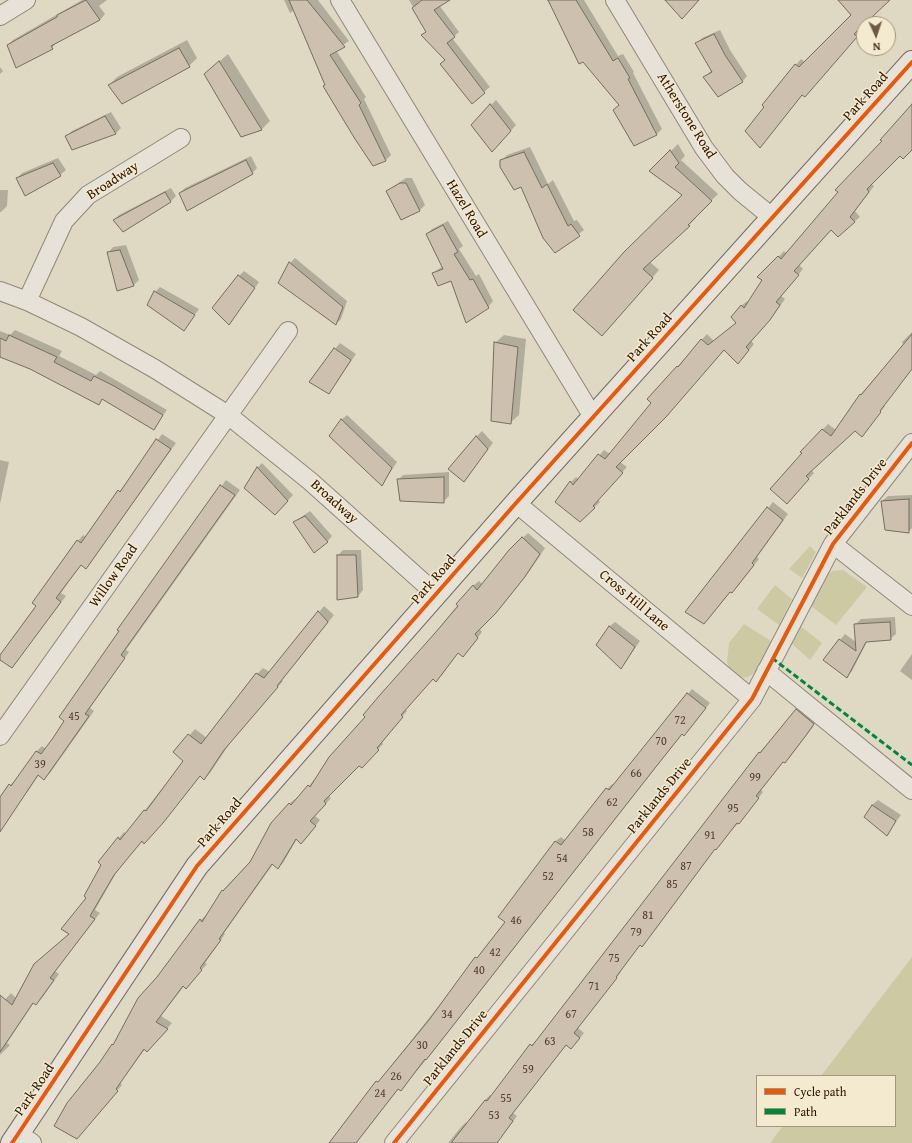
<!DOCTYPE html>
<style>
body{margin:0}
#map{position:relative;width:912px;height:1143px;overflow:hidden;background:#dfd8c3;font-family:"Gentium Book Plus",serif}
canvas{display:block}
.legend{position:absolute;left:756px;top:1075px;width:140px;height:52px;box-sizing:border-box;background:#f3ead0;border:1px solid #a4957d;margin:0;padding:5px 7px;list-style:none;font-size:12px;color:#2e1500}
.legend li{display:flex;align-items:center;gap:8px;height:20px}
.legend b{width:20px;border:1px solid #a4957d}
.north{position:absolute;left:856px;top:16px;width:40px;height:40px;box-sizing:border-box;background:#f3ead0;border:1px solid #a4957d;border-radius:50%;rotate:177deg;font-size:11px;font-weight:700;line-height:16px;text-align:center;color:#2e1500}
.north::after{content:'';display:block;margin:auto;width:14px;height:18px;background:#6c5944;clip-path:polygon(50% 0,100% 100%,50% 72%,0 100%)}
</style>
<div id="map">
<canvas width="912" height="1143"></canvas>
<ul class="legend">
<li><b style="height:5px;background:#e8590c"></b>Cycle path</li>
<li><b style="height:5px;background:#00873e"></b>Path</li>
</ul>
<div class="north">N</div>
</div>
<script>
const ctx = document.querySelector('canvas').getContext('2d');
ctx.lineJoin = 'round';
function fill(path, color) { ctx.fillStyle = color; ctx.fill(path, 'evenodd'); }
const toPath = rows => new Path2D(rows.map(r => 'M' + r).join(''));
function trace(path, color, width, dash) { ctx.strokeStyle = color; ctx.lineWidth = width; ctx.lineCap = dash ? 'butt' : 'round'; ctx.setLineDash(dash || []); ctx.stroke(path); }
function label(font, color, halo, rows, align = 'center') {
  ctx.font = font + ' "Gentium Book Plus",serif'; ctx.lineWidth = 3; ctx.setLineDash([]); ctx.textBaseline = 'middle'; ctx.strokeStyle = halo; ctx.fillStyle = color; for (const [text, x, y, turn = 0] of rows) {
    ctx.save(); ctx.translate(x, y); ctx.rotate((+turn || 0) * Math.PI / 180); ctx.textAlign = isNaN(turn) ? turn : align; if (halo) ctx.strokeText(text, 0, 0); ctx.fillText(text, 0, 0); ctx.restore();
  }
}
fill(toPath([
 [810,546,816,552,802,578,789,569],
 [843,570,867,587,836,625,811,606,811,600,823,577,832,571],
 [775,585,792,599,779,625,757,609],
 [744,624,771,641,757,671,748,677,740,678,729,670,727,662,729,643],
 [799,625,822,643,810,660,791,643],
 [912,957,912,1143,770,1143,783,1126,895,1126,895,1076,821,1076]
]), '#cdcaa3');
fill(toPath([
 [82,0,107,0,99,6,105,14,100,20,57,42,52,48,8,45,13,40],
 [284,0,318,0,349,41,336,50,366,97,364,99,391,155,386,160,326,84,294,10,290,13],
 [409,0,444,0,439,5,459,32,452,38,490,87,472,102,446,59,423,35,427,31],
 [547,0,584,0,618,56,623,54,634,72,633,73,662,129,657,134,635,145,614,110,620,104],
 [850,0,888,0,859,28,862,31,803,94,760,147,766,107,763,105,796,65,801,59,805,62,853,15],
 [720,30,730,50,747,76,742,82,704,77,712,70,697,44,702,38],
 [187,40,197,58,189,66,109,85,117,77],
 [228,54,270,121,262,129,241,136,205,74],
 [0,67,3,71,0,74],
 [496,100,516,125,498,145,491,105],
 [912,105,912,149,900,155,871,184,874,186,855,211,860,217,854,222,832,229,799,265,803,269,781,296,785,299,775,313,751,341,754,344,743,358,738,363,725,349,620,462,627,467,598,500,600,502,580,521,557,502,571,482,576,477,579,480,604,450,610,454,652,403,648,399,707,334,714,341,737,322,741,306,747,301,749,303,763,280,759,277,784,251,787,254,883,141],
 [111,112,121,128,116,133,72,148,66,137,72,131],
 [678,144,685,156,681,160,718,194,695,217,696,218,689,225,650,262,659,270,609,328,684,195,651,171],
 [530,147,548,184,553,180,574,221,577,220,584,230,555,251,521,185,501,161,507,155],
 [251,156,257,168,252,173,180,193,185,188],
 [58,158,66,170,60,175,25,194,17,178,22,173],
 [406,178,412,178,425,205,420,210,402,218,387,191],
 [171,188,176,196,170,202,114,220,119,215],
 [0,190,8,190,7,206,1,212,0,212],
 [448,221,463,246,459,249,476,276,479,274,493,301,488,307,452,280,433,273,443,266,427,234,432,229],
 [126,245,139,280,134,285,108,253,113,247],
 [295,258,347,301,341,319,336,324,290,263],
 [244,271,259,282,229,323,239,276],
 [160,287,199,309,184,330,155,292],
 [15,330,62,351,59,356,96,375,100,371,167,410,153,429,104,398,99,403,30,368,0,356,0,331,10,335],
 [912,332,912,369,884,405,885,406,862,435,855,429,811,470,814,473,792,497,804,453,801,452,828,424,836,430,861,394,904,345,902,342],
 [504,335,526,339,519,415,510,423,495,343],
 [340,343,356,354,329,393,335,349],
 [347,415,397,462,382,485,341,420],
 [482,431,493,443,464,480,476,437],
 [162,434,176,443,91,562,81,564,61,593,66,596,12,667,0,657,37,605,78,541,83,535,86,537],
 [0,460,9,462,0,504],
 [262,463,293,495,280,509,257,468],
 [449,472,449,496,443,502,398,480,403,475],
 [226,480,240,490,126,650,129,652,90,708,94,711,50,773,44,778,39,775,1,829,0,799,10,785,16,780,36,752,42,746,46,749,66,720,121,631,118,629],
 [912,495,912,528,908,532,882,501,888,496],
 [773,502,788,514,757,557,759,559,737,587,731,591,709,618,687,611],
 [310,511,332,536,327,542,294,522],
 [528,533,545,548,529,572,501,607,479,628,482,632,468,650,458,652,442,675,436,680,433,678,405,709,407,711,382,742,383,744,367,761,359,764,328,795,331,798,315,816,320,820,306,838,297,839,283,863,278,868,273,864,224,933,225,934,205,963,207,964,191,982,184,986,161,1016,172,1023,153,1045,145,1049,120,1083,122,1085,82,1132,101,1063,157,978,201,920,206,915,207,916,223,890,250,862,289,804,295,799,297,800,314,780,315,782,473,586,479,581,483,585,510,550],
 [343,550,361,550,363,590,358,596,338,599,338,555],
 [324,606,334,615,282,680,283,681,230,743,210,773,204,779,200,775,119,868,95,910,100,913,55,971,59,974,42,998,36,1003,34,1002,7,1043,10,1045,0,1055,0,1005,11,993,17,999,70,934,103,864,99,862,124,832,126,834,184,761,175,752,195,729,207,738,257,674,263,668,270,672],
 [895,617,896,634,890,639,868,640,852,671,847,677,824,659,845,634,856,642,855,625,861,619],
 [615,622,640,641,621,668,609,627],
 [912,654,912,680,900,671],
 [692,689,710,703,689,730,683,733,660,762,431,1054,405,1085,399,1088,356,1143,330,1143,506,921,500,917,556,841,561,837,566,841,607,789,612,784,614,786],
 [802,705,818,718,812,728,790,757,785,762,783,761,761,790,763,792,743,818,715,848,656,929,647,940,641,944,620,971,621,972,578,1028,584,1033,576,1043,566,1044,513,1113,517,1116,509,1127,504,1132,482,1143,448,1143,461,1127,466,1122,467,1124,485,1100,490,1095,492,1096,531,1045,537,1041,760,752],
 [878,800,901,815,887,834,872,805]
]), '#0003');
const building = toPath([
 [86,0,100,20,51,46,53,49,16,68,7,45,57,17,57,15,86,0],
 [289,0,307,0,345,47,330,55,361,103,359,105,386,161,373,166,355,139,323,86,325,85,289,0],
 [422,0,450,0,434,10,455,37,447,43,485,93,472,104,440,64,445,60,421,35,426,32,412,8,422,0],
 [548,0,576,0,613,61,618,58,630,78,628,79,657,135,634,146,613,110,619,105,583,62,579,64,548,0],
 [665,0,699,0,682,19,665,0],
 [838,0,890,0,854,34,857,37,805,97,802,95,760,148,745,131,764,107,762,105,795,64,799,67,851,15,838,0],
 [714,34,725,55,743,82,718,97,703,77,712,72,695,43,714,34],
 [179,48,190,67,122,104,108,85,179,48],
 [219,61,262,130,241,137,204,74,219,61],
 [490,104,511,131,492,152,471,125,490,104],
 [912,104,912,150,903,159,900,156,867,189,869,192,850,217,855,222,838,237,831,230,794,271,799,275,776,302,780,305,770,320,746,347,749,350,738,364,724,350,666,417,616,467,623,473,593,506,595,508,580,522,555,502,570,481,573,485,598,454,605,459,651,403,647,399,677,366,678,367,701,339,708,345,736,323,731,317,741,305,744,308,762,280,757,277,778,256,781,259,838,192,835,190,882,141,880,140,912,104],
 [105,116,116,134,72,150,65,136,105,116],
 [670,150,679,163,675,167,712,201,688,225,690,226,643,269,653,278,602,336,573,310,624,252,682,195,649,171,670,150],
 [524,152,542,188,547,184,568,226,571,224,580,236,555,253,543,238,521,187,514,190,500,167,500,160,524,152],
 [246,160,253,174,187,211,179,193,246,160],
 [53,163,61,176,25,196,16,178,53,163],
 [400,183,406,183,420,211,401,220,386,191,400,183],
 [165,192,171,202,123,232,113,220,165,192],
 [443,225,458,252,454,254,470,280,473,279,489,308,466,323,451,281,438,286,432,273,443,269,426,234,443,225],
 [120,250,134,286,117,291,107,252,120,250],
 [289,262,343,307,336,325,278,283,289,262],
 [238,275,255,288,229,325,212,308,238,275],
 [154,291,195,315,184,331,147,305,154,291],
 [912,334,912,369,880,411,881,412,862,437,855,431,806,476,809,479,787,504,770,489,802,453,800,452,822,429,831,436,860,394,861,395,912,334],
 [9,335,57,357,54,362,91,381,94,376,114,386,163,415,154,430,102,399,99,405,30,369,0,357,0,338,6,341,9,335],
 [494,342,518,347,511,424,491,421,494,342],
 [334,348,351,360,329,394,309,382,334,348],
 [341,419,392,468,382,486,329,436,341,419],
 [476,436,488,449,464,482,448,469,476,436],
 [156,439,171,449,86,569,81,565,68,582,56,598,61,602,12,668,0,660,0,655,36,606,32,603,77,540,81,543,118,490,120,492,156,439],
 [257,467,288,501,275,515,244,488,257,467],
 [444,477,444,503,400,501,397,479,444,477],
 [220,485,235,495,121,655,125,658,85,714,89,716,44,780,38,775,0,832,0,797,9,784,11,786,36,751,41,754,53,738,64,721,59,717,119,631,117,630,220,485],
 [909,499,909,533,885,530,881,501,909,499],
 [767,507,783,520,752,563,754,565,732,593,730,592,704,624,685,612,767,507],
 [305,516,328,542,314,553,293,522,305,516],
 [522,537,540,554,524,578,496,613,475,634,478,638,463,657,458,653,436,682,433,679,401,715,403,717,377,748,379,750,362,768,359,766,324,801,326,804,310,821,316,826,301,844,296,839,278,869,272,864,219,939,221,940,200,968,202,970,186,989,183,986,156,1022,168,1029,147,1052,144,1049,116,1089,118,1091,77,1139,54,1126,67,1103,100,1062,112,1044,113,1045,138,998,157,977,200,919,202,922,222,890,223,891,250,862,271,823,289,803,291,805,308,785,310,787,329,757,365,717,363,715,379,696,435,633,458,606,456,604,473,585,477,590,509,550,522,537],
 [337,555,356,555,358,597,337,600,337,555],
 [318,611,328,622,277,686,278,687,224,750,204,780,200,776,163,823,144,844,142,841,114,875,90,916,95,919,50,978,54,980,36,1005,33,1003,0,1052,0,995,12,1005,34,964,69,934,61,929,86,898,84,896,101,865,98,862,118,837,120,840,144,810,146,811,183,761,173,752,188,734,201,744,256,673,264,678,318,611],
 [890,622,891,640,866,642,847,678,823,660,839,639,856,651,854,624,890,622],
 [609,626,635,647,621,669,596,645,609,626],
 [687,693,706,708,684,736,682,734,655,768,426,1060,425,1059,401,1091,398,1089,356,1143,329,1143,376,1081,378,1082,429,1020,475,957,477,958,505,922,498,917,555,841,561,845,606,788,609,790,687,693],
 [796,709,814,724,807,734,785,763,783,762,756,796,759,798,739,824,737,823,716,850,715,849,651,935,642,947,640,945,616,977,617,978,574,1033,580,1038,571,1049,566,1045,509,1118,513,1121,497,1143,451,1143,485,1100,487,1101,530,1044,532,1046,759,752,760,753,796,709],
 [872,805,896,821,887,836,864,817,872,805]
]);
fill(building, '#cec0af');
trace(building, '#756d60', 1);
const street = toPath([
 [340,0,593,417],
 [615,0,704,148,725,176,740,191,773,218],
 [0,16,26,0],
 [0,291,27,301,81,327,155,369,228,415,310,481,436,594],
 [27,301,64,221,88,195,181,138],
 [516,503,752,699],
 [833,544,912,606],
 [766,671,912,790],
 [0,736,288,331],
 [19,1134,32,1143],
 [394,1143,752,699,833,544,912,443]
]);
const secondary = toPath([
 [12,1143,197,866,516,503,912,62]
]);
trace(street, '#8f887a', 20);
trace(secondary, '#756d60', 24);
trace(street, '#e7e2d7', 18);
trace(secondary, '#e7e2d7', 22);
trace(toPath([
 [772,658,912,765]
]), '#00873e', 3, [6, 3]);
trace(toPath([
 [12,1143,197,866,516,503,912,62],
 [394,1143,752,699,833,544,912,443]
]), '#e8590c', 4);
label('12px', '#57402d', null, [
 ["45",74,717],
 ["72",680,721],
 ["70",661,742],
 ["39",40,765],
 ["66",636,774],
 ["99",755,778],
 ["62",612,803],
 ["95",733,809],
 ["58",588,833],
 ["91",710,836],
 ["54",562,859],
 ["87",686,867],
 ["52",548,877],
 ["85",672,885],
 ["81",648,916],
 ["46",516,921],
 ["79",636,933],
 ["42",495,953],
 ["75",614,959],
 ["40",479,971],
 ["71",594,987],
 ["34",447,1015],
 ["67",571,1015],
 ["63",550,1042],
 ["30",422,1046],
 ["59",528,1070],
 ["26",396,1077],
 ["24",380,1094],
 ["55",506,1099],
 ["53",494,1116]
]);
label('14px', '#2e1500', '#f3ead0', [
 ["Park Road",866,97,-48],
 ["Atherstone Road",686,116,58],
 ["Broadway",113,181,-33],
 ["Hazel Road",466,209,59],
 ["Park Road",650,338,-48],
 ["Parklands Drive",856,497,-52],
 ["Broadway",334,502,42],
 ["Willow Road",114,576,-55],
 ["Park Road",434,580,-49],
 ["Cross Hill Lane",634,601,40],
 ["Parklands Drive",660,796,-51],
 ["Park Road",220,823,-49],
 ["Parklands Drive",456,1048,-51],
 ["Park Road",35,1090,-56]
]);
</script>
